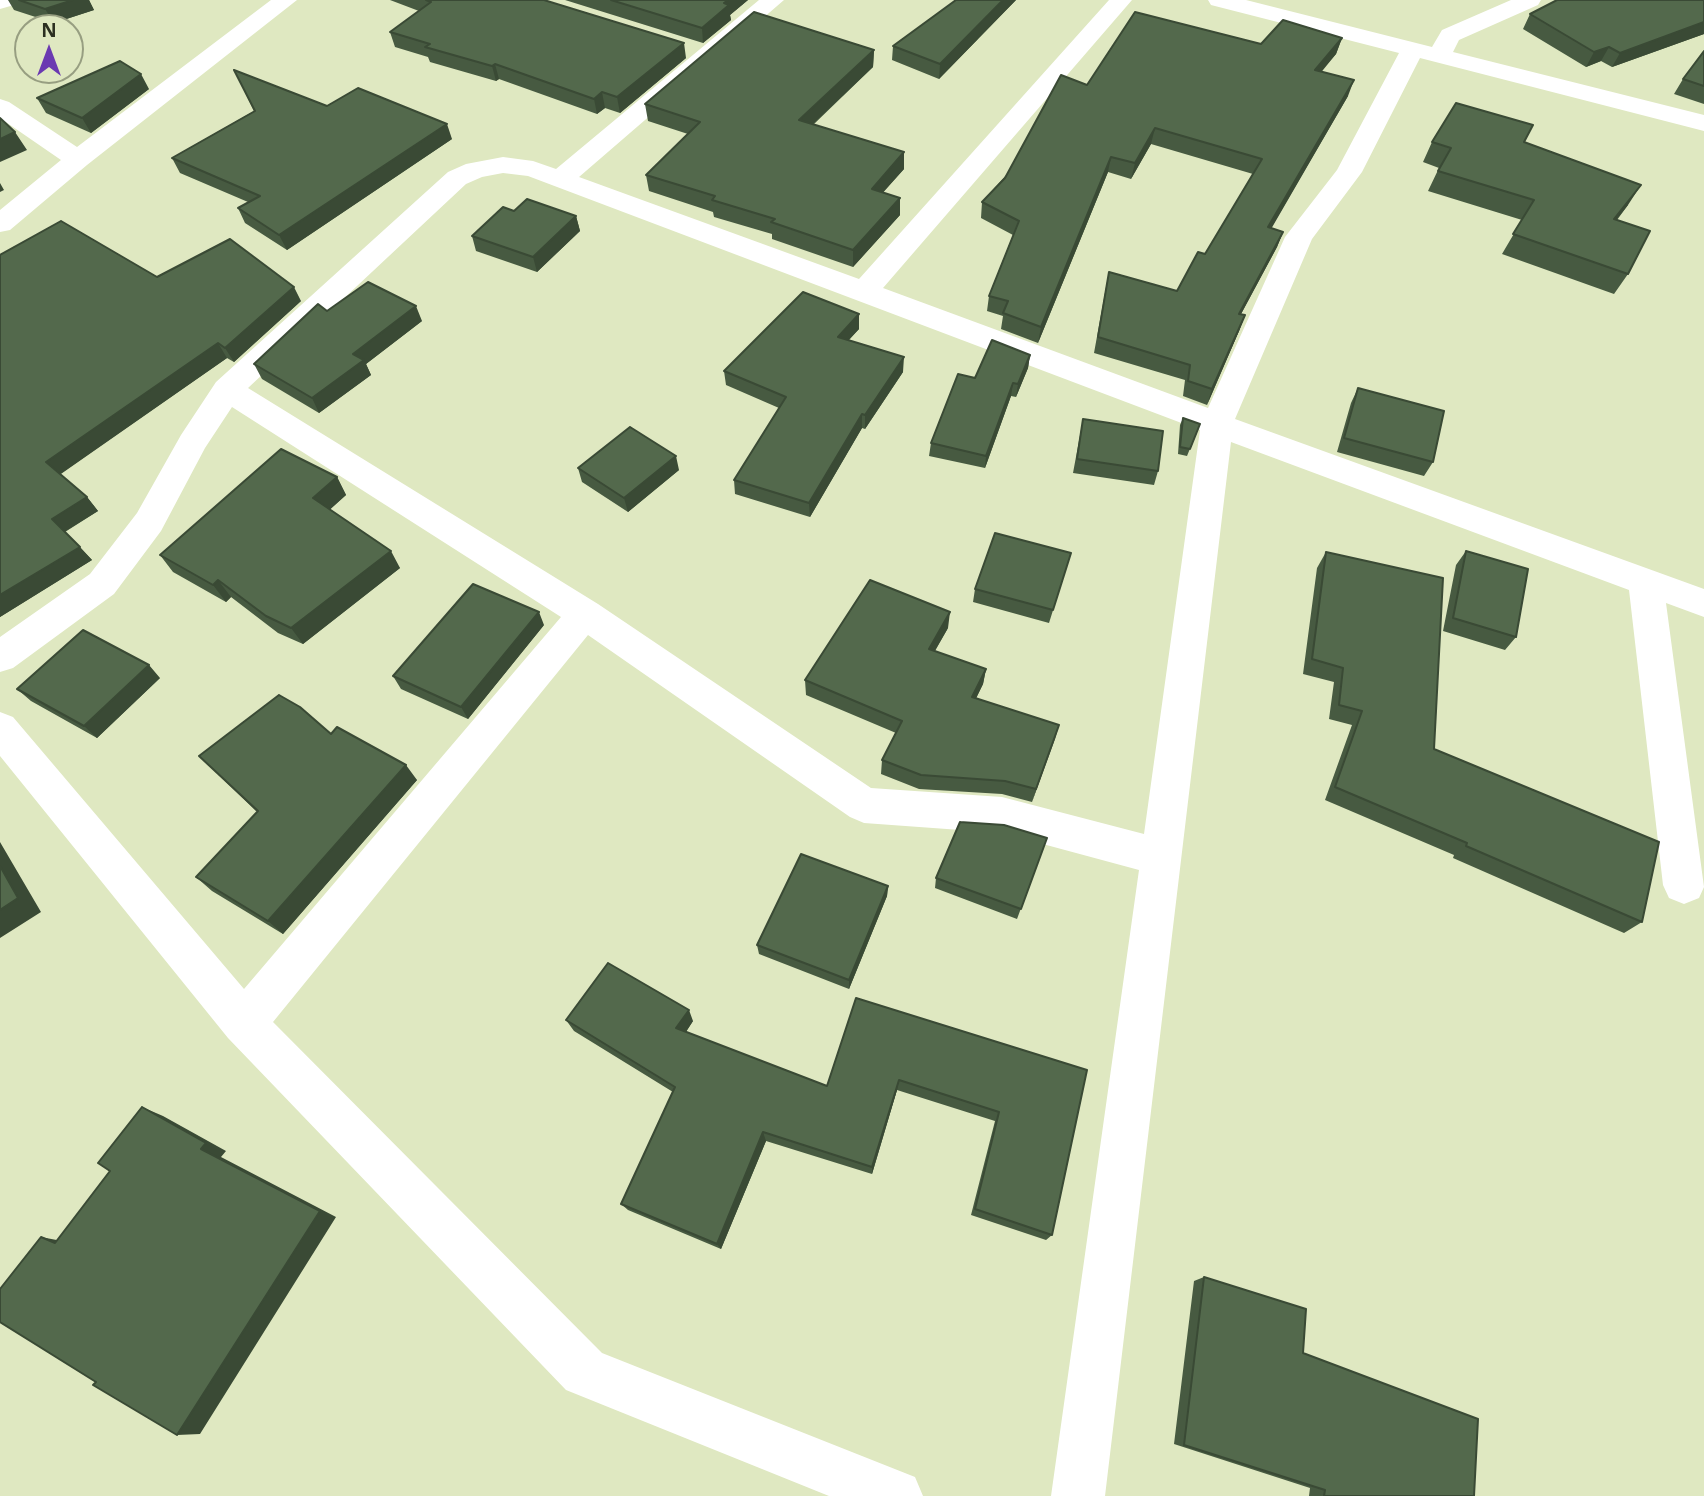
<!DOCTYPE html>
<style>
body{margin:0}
#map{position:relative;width:1704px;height:1496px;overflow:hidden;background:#dfe8c1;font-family:"Open Sans",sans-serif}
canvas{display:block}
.north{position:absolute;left:14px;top:14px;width:70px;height:70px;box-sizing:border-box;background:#dfe8c1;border:2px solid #979e81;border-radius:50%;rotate:0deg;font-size:19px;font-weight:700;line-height:28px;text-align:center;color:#2c3021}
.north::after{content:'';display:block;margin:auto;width:24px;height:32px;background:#6b3ab1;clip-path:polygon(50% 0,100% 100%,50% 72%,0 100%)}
</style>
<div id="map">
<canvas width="1704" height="1496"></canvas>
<div class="north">N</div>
</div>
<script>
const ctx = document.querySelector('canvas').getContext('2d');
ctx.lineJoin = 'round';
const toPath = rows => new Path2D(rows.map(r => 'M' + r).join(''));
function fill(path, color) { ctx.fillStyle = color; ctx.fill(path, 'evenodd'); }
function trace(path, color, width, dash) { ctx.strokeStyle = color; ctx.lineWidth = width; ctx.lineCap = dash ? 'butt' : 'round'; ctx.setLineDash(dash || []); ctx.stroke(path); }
fill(toPath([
 [0,0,17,0,14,5,0,9,0,0],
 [271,0,297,0,87,165,10,230,0,232,0,210,61,160,0,118,0,99,9,102,77,147,271,0],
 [759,0,784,0,579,177,859,279,1109,0,1132,0,883,288,1208,408,1285,237,1337,170,1399,53,1211,5,1208,0,1246,0,1432,47,1442,30,1511,0,1541,0,1538,5,1459,40,1453,52,1704,115,1704,131,1420,58,1362,172,1312,239,1235,419,1704,589,1704,617,1666,603,1704,887,1699,898,1684,904,1669,898,1663,885,1629,590,1231,442,1105,1496,1051,1496,1139,870,1002,833,864,823,850,817,588,635,273,1022,602,1353,915,1477,923,1496,829,1496,566,1390,228,1038,0,756,0,712,13,717,244,989,561,617,232,407,205,448,161,531,114,594,13,668,0,672,0,637,90,574,137,513,181,435,216,382,448,172,466,164,503,157,533,161,556,169,759,0],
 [503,173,528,176,1200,430,1144,834,1002,797,871,788,598,604,248,388,466,184,482,177,503,173]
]), '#fff');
fill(toPath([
 [8,0,89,0,94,10,54,23,14,10],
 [390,0,544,0,686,58,620,113,605,108,597,114,499,79,496,81,430,62,428,57,395,47,390,32,419,11],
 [565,0,748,0,730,15,731,20,703,43],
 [956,0,1016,0,939,79,892,60,893,46],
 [1704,0,1704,34,1612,67,1601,61,1586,67,1523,29,1530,14],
 [1342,38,1336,54,1321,71,1348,96,1271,228,1283,232,1277,247,1241,314,1245,315,1239,331,1207,405,1183,396,1185,380,1094,353,1106,287,1109,272,1177,291,1205,254,1253,174,1151,144,1131,179,1108,172,1038,343,1001,329,1003,316,987,311,989,296,1013,235,981,218,982,202,1087,85,1261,44],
 [874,50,873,67,813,125,904,169,883,192,900,215,853,267,772,239,772,234,714,217,713,212,649,191,646,175,688,134,648,121,645,104],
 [1704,51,1704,104,1674,94,1683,79],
 [234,70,327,106,452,139,287,250,245,223,238,208,248,202,180,173,172,158,254,111],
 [149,89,91,133,46,113,37,98],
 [1432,142,1524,142,1628,205,1617,220,1628,274,1614,294,1502,254,1522,220,1428,191,1439,168,1423,162],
 [514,211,576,216,580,231,537,272,476,251,472,236],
 [0,255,157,277,301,301,234,362,227,358,60,474,87,497,98,511,65,532,92,560,0,617],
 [327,311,422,321,366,364,371,375,319,413,262,379,254,364],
 [859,314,859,329,849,340,903,372,865,429,862,428,810,517,735,494,734,480,779,408,726,385,724,371],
 [1030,355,1028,368,1016,397,1011,396,985,468,929,456,931,443,975,378],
 [1358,388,1433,462,1424,476,1337,452,1351,403],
 [1183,418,1200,424,1187,456,1178,454,1180,425],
 [1083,419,1158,471,1154,485,1073,473],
 [578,468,679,470,628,512,582,482],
 [337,477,346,495,330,509,400,568,303,644,278,633,231,597,226,602,173,572,160,555],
 [1466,551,1516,637,1505,650,1443,631,1456,565],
 [1326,552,1434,749,1642,922,1624,933,1453,858,1454,855,1325,800,1352,725,1329,719,1334,682,1303,674,1317,568],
 [1071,553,1049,623,973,602,975,589],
 [544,625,468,719,401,689,393,676],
 [948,628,935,651,986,669,983,684,976,698,1059,725,1032,802,1002,794,919,789,881,774,882,760,896,733,806,695,805,680],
 [160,678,97,738,31,701,17,689],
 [331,734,417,780,283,934,212,891,196,877,257,812,199,756],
 [1047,838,1017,919,935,888,936,878],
 [888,886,887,896,849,989,759,954,757,945],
 [856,998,1087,1070,1052,1235,1046,1240,971,1215,995,1121,897,1090,872,1174,766,1141,721,1249,628,1210,621,1204,673,1092,574,1031,566,1020,693,1021,686,1032,827,1086],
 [1204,1277,1303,1353,1474,1496,1309,1496,1310,1488,1174,1444,1194,1281]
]), '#475a41');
fill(toPath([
 [73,0,89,0,94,10,54,23,45,9],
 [728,0,748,0,730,15,731,20,703,43,702,28],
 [1003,0,1016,0,939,79,940,64],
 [1704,22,1704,34,1612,67,1620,53],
 [1342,38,1336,54,1310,86,1315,70],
 [684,43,686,58,620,113,617,97],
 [1609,47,1601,61,1586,67,1594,52],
 [874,50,873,67,799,137,799,120],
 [495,64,499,79,496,81,492,66],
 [141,74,149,89,91,133,82,118],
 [1354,80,1348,96,1263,243,1268,227],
 [602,92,605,108,597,114,594,99],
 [447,124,452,139,287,250,279,235],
 [1155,128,1151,144,1131,179,1135,163],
 [15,132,27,150,0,162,0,139],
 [904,152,904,169,872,205,872,189],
 [1111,157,1108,172,1038,343,1041,327],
 [0,183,4,190,0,192],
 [1641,185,1628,205,1601,239,1614,219],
 [900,198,900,215,853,267,853,250],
 [576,216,580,231,537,272,533,257],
 [1283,232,1277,247,1233,329,1239,314],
 [294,287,301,301,234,362,225,348],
 [416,306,422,321,366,364,371,375,319,413,312,398,353,354],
 [859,314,859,329,838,351,838,337],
 [1245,315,1239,331,1207,405,1212,389],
 [218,343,227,358,58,476,46,462],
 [1030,355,1028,368,1016,397,1018,384],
 [904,357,903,372,865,429,865,415],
 [1013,383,1011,396,985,468,986,456],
 [862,414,862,428,810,517,809,503],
 [676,456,679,470,628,512,624,498],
 [337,477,346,495,324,515,313,498],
 [87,497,98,511,64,532,52,519],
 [80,547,92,560,0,617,0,595],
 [391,551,400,568,303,644,291,628],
 [218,580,231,597,226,602,213,585],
 [539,612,544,625,468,719,461,707],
 [950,612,948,628,927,664,929,649],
 [149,665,160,678,97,738,84,726],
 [986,669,983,684,970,711,972,697],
 [1059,725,1055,739,1032,802,1036,789],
 [406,765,417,780,283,934,268,921],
 [0,842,41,912,0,938],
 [888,886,887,896,849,989,849,980],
 [689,1010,693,1021,681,1039,676,1028],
 [899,1080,897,1090,872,1174,872,1167],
 [142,1107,163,1116,226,1151,221,1157,336,1217,200,1434,177,1435,201,1149],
 [763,1132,766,1141,721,1249,717,1244],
 [41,1237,67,1242,55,1243]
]), '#3a4a35');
const building = toPath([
 [19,0,73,0,45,9,19,0],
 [426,0,544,0,684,43,617,97,602,92,594,99,495,64,492,66,425,47,430,44,390,32,431,2,426,0],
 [611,0,728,0,724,3,729,5,702,28,611,0],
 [956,0,1003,0,940,64,893,46,956,0],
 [1557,0,1704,0,1704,22,1620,53,1609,47,1594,52,1530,14,1557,0],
 [754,12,874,50,799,120,904,152,872,189,900,198,853,250,771,222,775,219,712,200,715,196,646,175,700,122,645,104,754,12],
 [1135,12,1261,44,1283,20,1342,38,1315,70,1354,80,1268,227,1283,232,1239,314,1245,315,1212,389,1188,381,1190,365,1098,337,1109,272,1177,291,1198,252,1205,254,1262,159,1155,128,1135,163,1111,157,1041,327,1003,313,1008,301,989,296,1019,221,982,202,1005,178,1061,75,1087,85,1135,12],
 [1704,51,1704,86,1683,79,1704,51],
 [120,61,141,74,82,118,37,98,120,61],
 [234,70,327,106,358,88,447,124,279,235,238,208,260,196,172,158,255,111,234,70],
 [1456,103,1533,125,1524,142,1641,185,1614,219,1650,231,1628,274,1513,234,1534,200,1438,171,1451,148,1432,142,1456,103],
 [0,118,15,132,0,139,0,118],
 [527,199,576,216,533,257,472,236,503,207,514,211,527,199],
 [61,221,157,277,230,239,294,287,225,348,218,343,46,462,87,497,52,519,80,547,0,595,0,255,61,221],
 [368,282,416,306,353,354,364,360,312,398,254,364,318,304,327,311,368,282],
 [803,292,859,314,838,337,904,357,865,415,862,414,809,503,734,480,786,397,724,371,803,292],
 [992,340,1030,355,1018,384,1013,383,986,456,931,443,958,374,975,378,992,340],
 [1358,388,1444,411,1433,462,1344,438,1358,388],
 [1183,418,1200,424,1190,449,1180,447,1183,418],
 [1083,419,1163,431,1158,471,1077,459,1083,419],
 [630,427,676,456,624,498,578,468,630,427],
 [281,449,337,477,313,498,391,551,291,628,266,616,218,580,213,585,160,555,281,449],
 [995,533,1071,553,1053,610,975,589,995,533],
 [1466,551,1528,569,1516,637,1453,618,1466,551],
 [1326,552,1443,578,1434,749,1659,842,1642,922,1466,846,1467,843,1335,787,1362,711,1339,705,1343,668,1312,659,1326,552],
 [870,580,950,612,929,649,986,669,972,697,1059,725,1036,789,1005,781,921,775,882,760,902,721,805,680,870,580],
 [473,584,539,612,461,707,393,676,473,584],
 [83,630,149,665,84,726,17,689,83,630],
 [279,695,300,707,331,734,337,727,406,765,268,921,196,877,258,811,199,756,279,695],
 [960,822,1004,825,1047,838,1021,909,936,878,960,822],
 [801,854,888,886,849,980,757,945,801,854],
 [0,866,18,898,0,910,0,866],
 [608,963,689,1010,676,1028,827,1086,856,998,1087,1070,1052,1235,975,1209,999,1112,899,1080,872,1167,763,1132,717,1244,621,1204,675,1087,566,1020,608,963],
 [142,1107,206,1143,201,1149,320,1211,177,1435,93,1385,96,1382,0,1322,0,1289,41,1237,55,1243,110,1171,98,1163,142,1107],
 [1204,1277,1306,1309,1303,1353,1478,1419,1474,1496,1324,1496,1325,1490,1184,1445,1204,1277]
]);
fill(building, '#53694c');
trace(building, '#3a4a35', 2);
</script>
